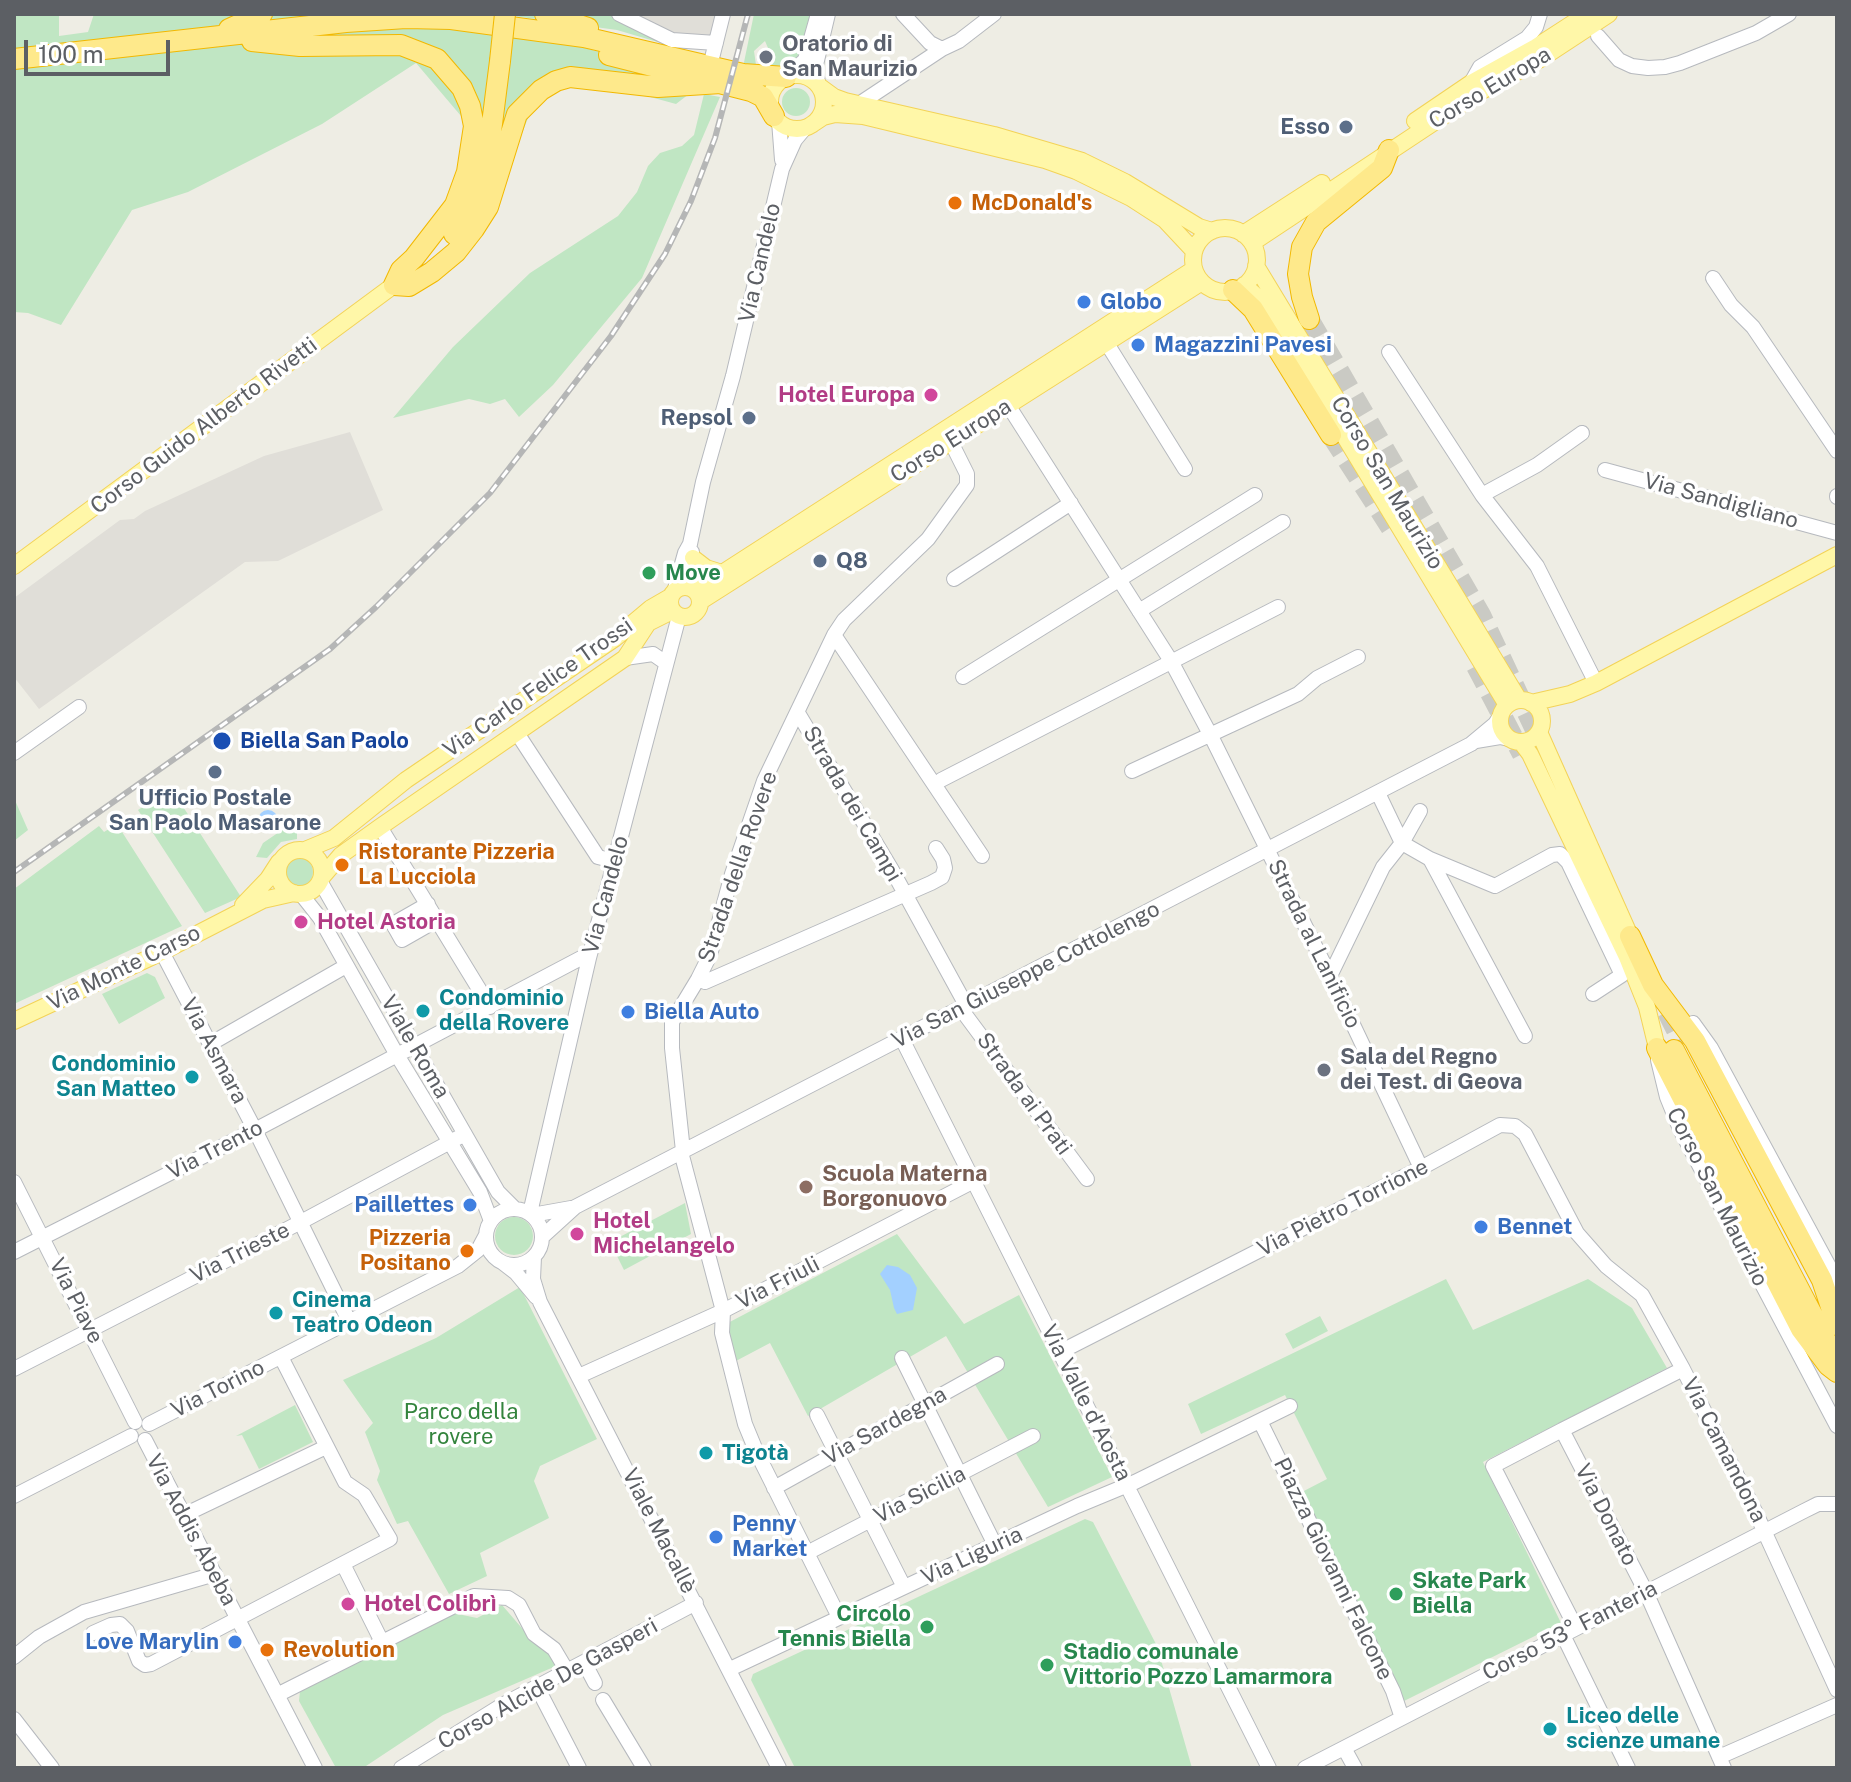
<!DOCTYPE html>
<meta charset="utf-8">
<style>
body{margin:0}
#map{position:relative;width:1851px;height:1782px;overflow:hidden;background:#eeede4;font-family:"Public Sans",sans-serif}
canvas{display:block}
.frame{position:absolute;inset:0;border:16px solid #5c5f64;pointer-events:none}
.scale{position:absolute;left:24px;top:40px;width:146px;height:36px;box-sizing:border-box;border:4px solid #5c5f64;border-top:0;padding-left:10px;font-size:24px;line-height:28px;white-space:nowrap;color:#5c5f64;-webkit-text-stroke:6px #fff;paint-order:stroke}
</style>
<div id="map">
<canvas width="1851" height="1782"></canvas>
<div class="frame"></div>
<div class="scale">100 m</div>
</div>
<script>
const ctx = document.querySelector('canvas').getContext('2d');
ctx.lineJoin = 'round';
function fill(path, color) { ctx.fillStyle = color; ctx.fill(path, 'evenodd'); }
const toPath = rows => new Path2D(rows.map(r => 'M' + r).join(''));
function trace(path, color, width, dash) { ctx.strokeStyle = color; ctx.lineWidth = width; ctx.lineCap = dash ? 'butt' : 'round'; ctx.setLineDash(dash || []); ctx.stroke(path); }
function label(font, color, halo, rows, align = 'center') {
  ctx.font = font + ' "Public Sans",sans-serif'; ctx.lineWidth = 7; ctx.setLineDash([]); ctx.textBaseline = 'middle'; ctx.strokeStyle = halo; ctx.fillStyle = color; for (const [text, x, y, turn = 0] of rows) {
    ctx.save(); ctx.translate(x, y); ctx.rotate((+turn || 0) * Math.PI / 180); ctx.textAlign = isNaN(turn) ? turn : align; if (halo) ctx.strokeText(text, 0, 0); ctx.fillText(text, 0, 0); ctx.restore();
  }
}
fill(toPath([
 [636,14,723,14,718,34,678,48,644,26],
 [350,432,383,510,278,561,245,562,39,709,14,677,14,598,120,520,134,519,145,511,264,456]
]), '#e0ded8');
fill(toPath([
 [14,14,59,14,59,36,88,32,94,14,327,14,233,24,270,31,489,23,707,80,676,104,588,80,545,96,530,113,503,181,461,116,416,63,322,124,188,192,132,210,61,325,28,313,14,312],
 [499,14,636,14,644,26,635,28,678,48,617,30],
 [754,14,810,16,799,56,793,64,774,73,743,67],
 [765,41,774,62,766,67,756,65,754,51],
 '782 102a14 14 0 1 1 28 0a14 14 0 1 1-28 0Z',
 [704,94,720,97,642,278,553,385,519,417,505,399,490,404,469,399,393,418,453,347,530,273,618,216,637,192,648,166,660,153,682,146,694,135],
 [171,788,241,897,205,913,138,810],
 [14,798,28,830,14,841],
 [117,824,182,926,14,1004,14,889,99,826,104,832],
 [285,828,297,829,297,839,281,842,267,858,256,857,263,843],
 '283 872a15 15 0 1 1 30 0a15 15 0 1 1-30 0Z',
 [147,973,155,977,165,998,119,1024,102,994],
 [685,1203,691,1234,624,1270,610,1242],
 '495 1236a19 19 0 1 1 38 0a19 19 0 1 1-38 0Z',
 [897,1234,964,1324,1019,1295,1112,1477,1048,1507,946,1336,808,1416,770,1343,734,1362,724,1325],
 [1446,1279,1473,1330,1588,1279,1632,1308,1667,1368,1483,1462,1561,1623,1402,1702,1300,1493,1327,1479,1285,1395,1201,1434,1188,1404],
 [520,1287,597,1439,540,1466,534,1481,549,1518,480,1553,487,1576,449,1594,408,1521,397,1524,377,1480,380,1471,365,1432,373,1423,343,1380,436,1338],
 [1320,1316,1328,1331,1293,1349,1285,1334],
 [295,1405,313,1442,259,1469,242,1435,236,1436],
 [1085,1519,1093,1522,1157,1646,1192,1768,795,1768,751,1680,753,1674],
 [502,1605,533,1641,549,1653,556,1666,443,1715,363,1768,336,1768,299,1701,300,1691,453,1613,477,1618]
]), '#c0e6c3');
fill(toPath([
 '258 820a10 10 0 1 1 20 0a10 10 0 1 1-20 0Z',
 [887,1265,898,1267,910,1275,917,1288,913,1310,897,1314,894,1308,890,1290,880,1274]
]), '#a3d0ff');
trace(toPath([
 [1309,319,1481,615,1545,751],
 [1331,435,1394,533],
 [1476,666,1522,754],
 [1667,1012,1683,1044]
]), '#cacac4', 20, [20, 10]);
const minor = toPath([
 [619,14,672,40,716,43],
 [903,14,930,43,942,49],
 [1598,36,1619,60,1632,66,1648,68,1665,67,1680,63,1756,33,1789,14],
 [710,66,723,14],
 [786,77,805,60,818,14],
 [1471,83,1480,67,1527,38,1536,27,1540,14],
 [819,86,815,69,828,14],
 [859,104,942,49,959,41,994,14],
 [779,121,782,160],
 [1713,278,1731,305,1753,327,1837,451],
 [1106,342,1185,469],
 [1389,352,1482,495,1537,566,1596,683],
 [1008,405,1171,661,1211,736,1330,976,1421,1168],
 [1605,470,1837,533],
 [1482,495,1537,465,1582,433],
 [1837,496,1837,497],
 [954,579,1071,503],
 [692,588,692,552],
 [675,589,685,553,690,544,703,482,733,376,782,169,795,140,805,128],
 [1139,611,1283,522],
 [834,635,982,856],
 [625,658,653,654,666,663],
 [963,677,1255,495],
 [798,713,892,870,967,1007],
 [517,733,598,857,614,861],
 [1476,741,1500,737,1509,739],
 [14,753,79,707],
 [1132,771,1298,694,1317,678,1358,657],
 [941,780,1278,607],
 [1378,793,1402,843,1430,859,1525,1036],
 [380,827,490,1007],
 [1430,859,1495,886,1552,855,1560,854,1568,862,1622,975,1593,994],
 [320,881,498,1192,514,1208],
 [301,894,320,918,397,1055,480,1192,491,1221],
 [428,904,393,924,402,940,437,920],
 [162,952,255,1130,350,1323],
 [1330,976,1383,867,1402,843,1420,811],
 [698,979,705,982,931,883,942,877,945,868,943,859,936,848],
 [961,1009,1087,1179],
 [1693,1023,1711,1048,1837,1281],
 [902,1039,1269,1768],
 [210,1044,346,966],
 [1658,1060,1667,1097,1680,1129,1837,1426],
 [683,1151,672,1048,672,1022,698,979,710,955,732,874,764,781,834,635,844,620,928,539,967,485,967,474,951,442],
 [681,1152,723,1311,722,1333,745,1424,757,1453,839,1617],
 [14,1182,135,1422],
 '486 1237a28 28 0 1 1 56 0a28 28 0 1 1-56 0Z',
 [530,1213,589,958,679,616],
 [532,1215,571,1208],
 [542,1237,575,1207,1471,744,1495,724,1500,716],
 [14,1252,255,1130,581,958,589,958],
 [534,1257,533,1279,540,1302,779,1768],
 [503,1263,516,1273,536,1297],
 [1060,1352,1421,1168,1500,1125,1515,1126,1525,1134,1577,1233,1606,1266,1642,1295,1683,1369,1755,1511,1837,1690],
 [902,1358,995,1545],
 [14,1369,299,1223,465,1134],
 [1683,1369,1562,1430,1646,1592,1724,1768],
 [579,1376,723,1311,974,1181],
 [817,1415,904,1587],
 [1260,1421,1393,1691,1402,1718],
 [149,1424,458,1266,478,1250,486,1235],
 [1562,1430,1493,1466,1576,1628],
 [145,1440,315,1768],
 [774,1488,997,1364],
 [14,1496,131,1436],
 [184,1515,326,1447],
 [807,1553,1033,1436],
 [343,1564,382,1642],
 [93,1633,111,1625,120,1624,127,1631,139,1661,145,1665,151,1664,390,1539,364,1495,345,1482,281,1357],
 [1563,1635,1628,1768],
 [14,1657,39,1637,84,1612,215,1574],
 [584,1662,595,1683],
 [730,1669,1077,1506,1135,1482,1290,1406],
 [537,1687,579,1768],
 [277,1695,474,1596,508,1598,519,1605,534,1634,554,1649,567,1671],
 [603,1700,644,1768],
 [14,1719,52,1768],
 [1344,1748,1355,1768],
 [1719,1757,1837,1705],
 [401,1768,504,1704,696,1603],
 [1305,1768,1804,1511,1818,1504,1837,1504]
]);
const major = toPath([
 '770 102a27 27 0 1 1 54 0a27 27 0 1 1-54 0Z',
 [819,86,834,97,845,101,994,135,1082,161,1125,182,1199,227,1212,231],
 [1415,121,1471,83,1536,47,1587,14],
 [811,125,823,117,835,114,863,116,1045,160,1076,171,1131,198,1165,220,1194,251],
 '1193 260a32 32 0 1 1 64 0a32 32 0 1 1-64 0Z',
 [1243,234,1322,183],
 [1252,243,1478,93,1542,58,1609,14],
 [1256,266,1519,700],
 [1244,285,1264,303,1507,705],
 [693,558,706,568,722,573],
 [14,566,394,285],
 '670 602a15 15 0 1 1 30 0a15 15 0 1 1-30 0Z',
 [696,590,1194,269],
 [701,601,1202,282],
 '1500 721a21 21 0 1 1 42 0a21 21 0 1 1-42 0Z',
 [1531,703,1570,694,1596,683,1837,555],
 [1539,732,1630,936],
 [1521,742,1530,754,1627,957,1647,1007,1657,1048],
 '278 872a22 22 0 1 1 44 0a22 22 0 1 1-44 0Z',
 [305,850,334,838,406,780,614,639,651,608,670,597],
 [322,877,341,855,380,827,625,658,648,623,672,611],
 [243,905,268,879,279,862],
 [14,1021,162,952,263,900,294,893]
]);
const highway = toPath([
 [545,14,588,28],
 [229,29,262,14],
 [252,41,300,46,401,45,437,59,462,88,470,106,474,126,467,172,455,205,414,258,401,270,394,285],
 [609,55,751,91,763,97,774,116],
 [14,59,346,22,406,18,451,19,584,37,743,74,786,77],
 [454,234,480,189,487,163,500,61],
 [394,285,409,286,432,272,456,252,474,229,488,207,517,114,541,90,556,81,570,77,658,87,721,83],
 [1233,290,1253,309,1331,435],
 [1309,319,1302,297,1298,274,1302,247,1316,222,1382,168,1389,150],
 [1630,936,1653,985,1695,1041,1822,1280,1837,1325],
 [1657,1048,1801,1329,1828,1365,1837,1372],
 [1674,1050,1835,1358]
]);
trace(minor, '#b6b9be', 16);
trace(major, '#f3d358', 18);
trace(highway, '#f2b800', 22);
trace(minor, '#fff', 14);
trace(major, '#fff7a8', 16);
trace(highway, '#fee98b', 20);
const rail = toPath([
 [14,872,330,649,376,607,490,493,611,336,665,254,691,201,715,138,748,14]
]);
trace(rail, '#b5b6b6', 6);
trace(rail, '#fff', 3, [9]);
const highwayBridge = toPath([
 [500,61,505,14]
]);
trace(highwayBridge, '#f2b800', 22, []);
trace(highwayBridge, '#fee98b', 20);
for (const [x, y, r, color] of [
 [766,57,8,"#6b7280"],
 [1346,127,8,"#5c6f8a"],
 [955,203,8,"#e8710a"],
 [1084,302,8,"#3f7fe0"],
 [1138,345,8,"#3f7fe0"],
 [931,395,8,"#d1479c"],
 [749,418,8,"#5c6f8a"],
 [820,561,8,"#5c6f8a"],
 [649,573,8,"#2e9e5b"],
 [222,741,10,"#1a4fb4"],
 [215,772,8,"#5c6f8a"],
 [342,865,8,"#e8710a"],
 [301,922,8,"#d1479c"],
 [423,1011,8,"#0f9aa8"],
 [628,1012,8,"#3f7fe0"],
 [1324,1070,8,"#6b7280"],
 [192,1077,8,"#0f9aa8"],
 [806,1187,8,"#8d6e63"],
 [470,1205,8,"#3f7fe0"],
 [1481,1227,8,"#3f7fe0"],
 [577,1234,8,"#d1479c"],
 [467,1251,8,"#e8710a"],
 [276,1313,8,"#0f9aa8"],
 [706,1453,8,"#0f9aa8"],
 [716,1537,8,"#3f7fe0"],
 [1396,1594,8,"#2e9e5b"],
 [348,1604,8,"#d1479c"],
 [927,1627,8,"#2e9e5b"],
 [235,1642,8,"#3f7fe0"],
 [267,1650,8,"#e8710a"],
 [1047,1665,8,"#2e9e5b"],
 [1550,1729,8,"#0f9aa8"]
]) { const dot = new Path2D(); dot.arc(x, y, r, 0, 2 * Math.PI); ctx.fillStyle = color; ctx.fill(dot); trace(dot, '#fff', 3); }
label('bold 22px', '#5b616d', '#fff', [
 ["Oratorio di",782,44],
 ["San Maurizio",782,69],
 ["Sala del Regno",1340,1057],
 ["dei Test. di Geova",1340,1082]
], 'left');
label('22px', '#5c5f64', '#fff', [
 ["Corso Europa",1490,88,-31],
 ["Via Candelo",760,263,-77],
 ["Corso Guido Alberto Rivetti",204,426,-37],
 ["Corso Europa",951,441,-32],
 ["Corso San Maurizio",1387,483,59],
 ["Via Sandigliano",1721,501,15],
 ["Via Carlo Felice Trossi",538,688,-35],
 ["Strada dei Campi",852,804,60],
 ["Strada della Rovere",738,867,-71],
 ["Via Candelo",606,895,-75],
 ["Strada al Lanificio",1314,944,64],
 ["Via Monte Carso",124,968,-26],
 ["Via San Giuseppe Cottolengo",1026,975,-27],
 ["Viale Roma",415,1047,60],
 ["Via Asmara",214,1051,62],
 ["Strada ai Prati",1024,1094,54],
 ["Via Trento",215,1150,-27],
 ["Corso San Maurizio",1717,1197,63],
 ["Via Pietro Torrione",1343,1208,-27],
 ["Via Trieste",240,1253,-27],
 ["Via Friuli",778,1283,-27],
 ["Via Piave",76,1301,63],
 ["Via Torino",218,1389,-27],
 ["Via Valle d'Aosta",1086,1403,63],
 ["Via Sardegna",885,1426,-29],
 ["Via Camandona",1724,1450,63],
 ["Via Sicilia",920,1495,-27],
 ["Via Donato",1606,1515,63],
 ["Via Addis Abeba",191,1530,62],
 ["Viale Macallè",659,1531,63],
 ["Via Liguria",972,1556,-25],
 ["Piazza Giovanni Falcone",1333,1569,64],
 ["Corso 53° Fanteria",1570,1631,-27],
 ["Corso Alcide De Gasperi",548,1684,-29]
]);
label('bold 22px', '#4e5e75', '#fff', [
 ["Esso",1330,127],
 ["Repsol",733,418],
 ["Q8",836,561,"left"],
 ["Ufficio Postale",215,798,"center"],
 ["San Paolo Masarone",215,823,"center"]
], 'right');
label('bold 22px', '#c56008', '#fff', [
 ["McDonald's",971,203],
 ["Ristorante Pizzeria",358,852],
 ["La Lucciola",358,877],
 ["Pizzeria",451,1238,"right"],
 ["Positano",451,1263,"right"],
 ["Revolution",283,1650]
], 'left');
label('bold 22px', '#366cbe', '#fff', [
 ["Globo",1100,302],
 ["Magazzini Pavesi",1154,345],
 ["Biella Auto",644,1012],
 ["Paillettes",454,1205,"right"],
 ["Bennet",1497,1227],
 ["Penny",732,1524],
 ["Market",732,1549],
 ["Love Marylin",219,1642,"right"]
], 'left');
label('bold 22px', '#b23c85', '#fff', [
 ["Hotel Europa",915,395,"right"],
 ["Hotel Astoria",317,922],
 ["Hotel",593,1221],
 ["Michelangelo",593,1246],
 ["Hotel Colibrì",364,1604]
], 'left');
label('bold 22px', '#27864d', '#fff', [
 ["Move",665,573],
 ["Skate Park",1412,1581],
 ["Biella",1412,1606],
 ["Circolo",911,1614,"right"],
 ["Tennis Biella",911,1639,"right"],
 ["Stadio comunale",1063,1652],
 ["Vittorio Pozzo Lamarmora",1063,1677]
], 'left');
label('bold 22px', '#164399', '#fff', [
 ["Biella San Paolo",240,741]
], 'left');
label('bold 22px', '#0d838f', '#fff', [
 ["Condominio",439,998],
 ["della Rovere",439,1023],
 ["Condominio",176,1064,"right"],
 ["San Matteo",176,1089,"right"],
 ["Cinema",292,1300],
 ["Teatro Odeon",292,1325],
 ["Tigotà",722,1453],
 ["Liceo delle",1566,1716],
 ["scienze umane",1566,1741]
], 'left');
label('bold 22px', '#785e54', '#fff', [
 ["Scuola Materna",822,1174],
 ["Borgonuovo",822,1199]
], 'left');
label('22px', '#33843d', '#fff', [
 ["Parco della",461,1412],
 ["rovere",461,1437]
]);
</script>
